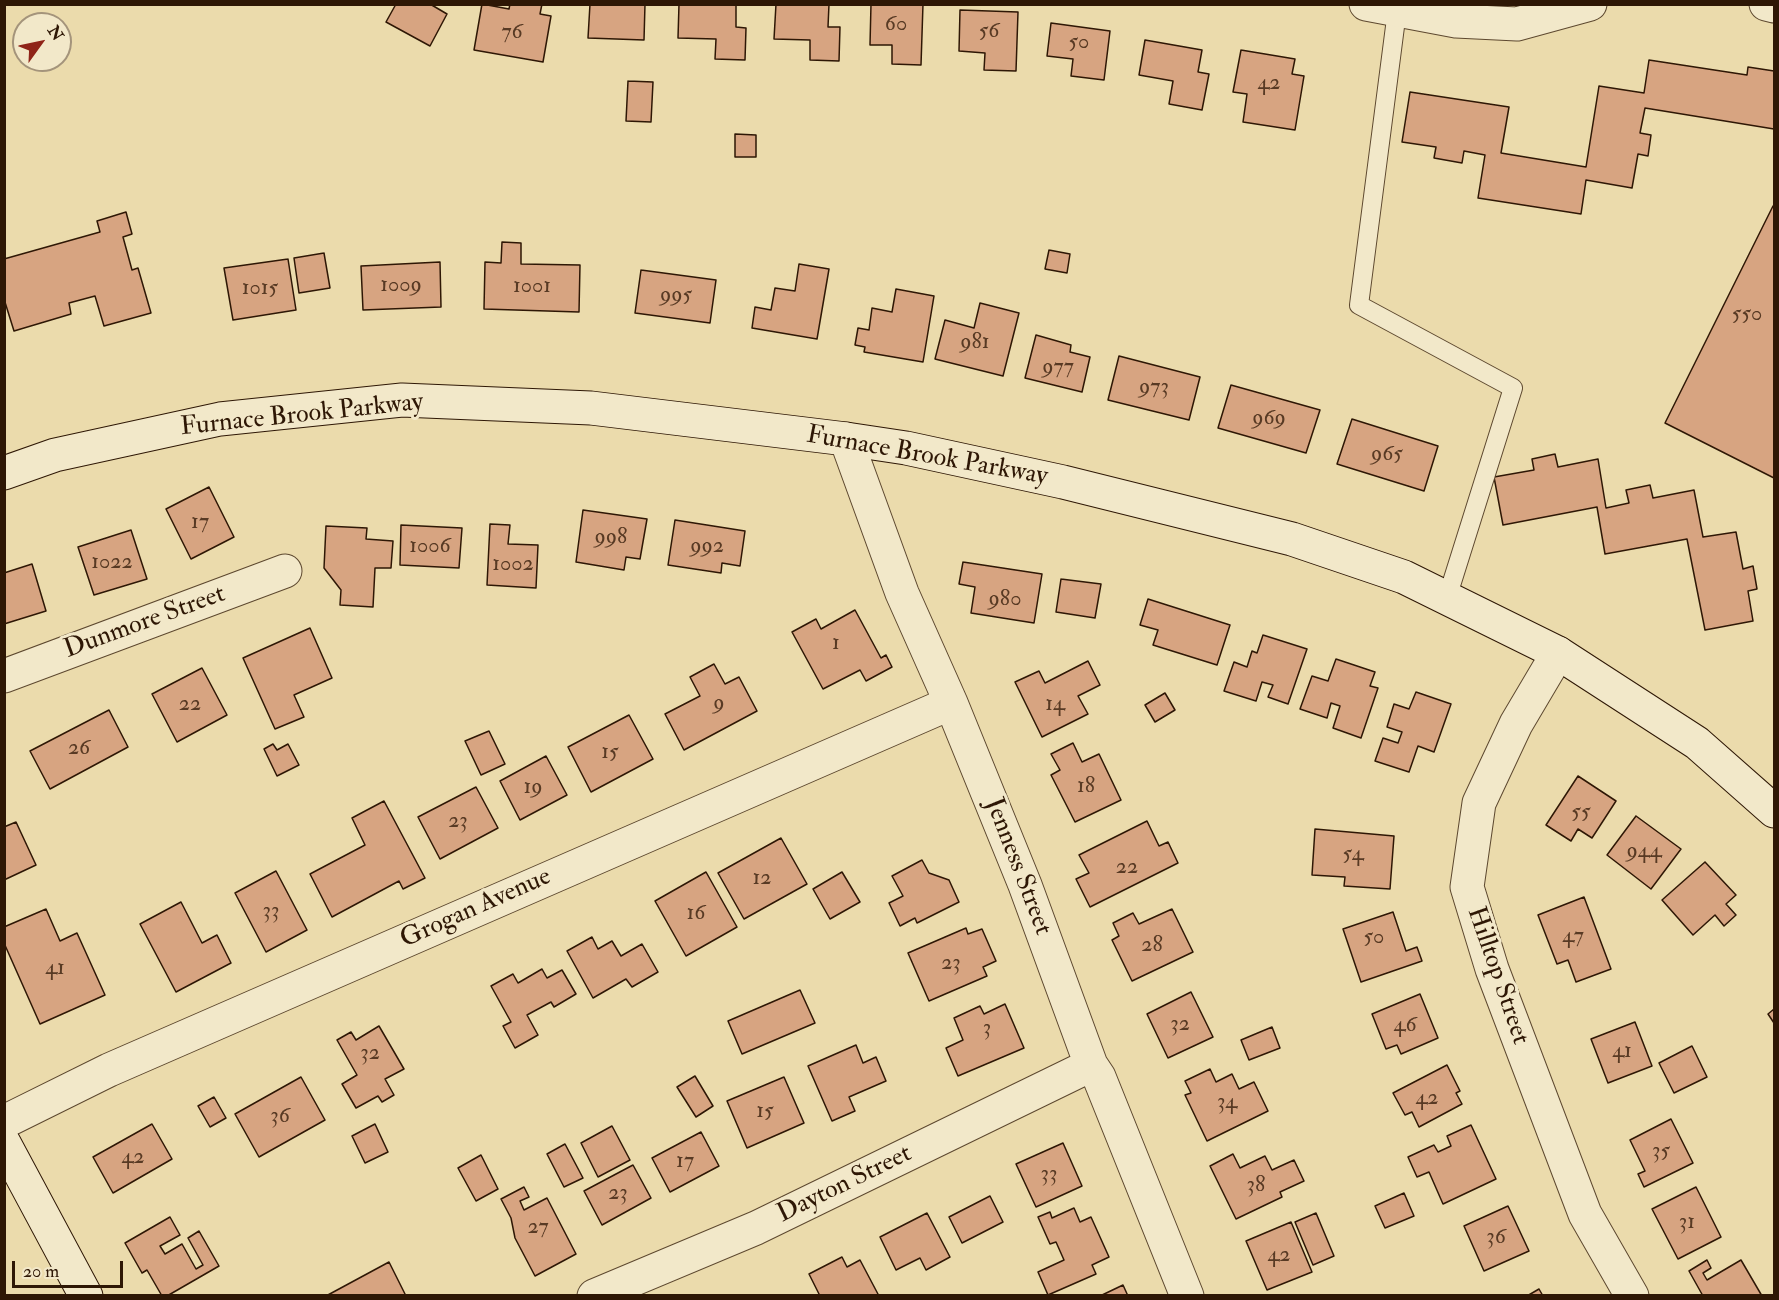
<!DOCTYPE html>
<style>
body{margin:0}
#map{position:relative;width:1779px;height:1300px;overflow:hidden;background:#ebdbac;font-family:"IM FELL Double Pica",serif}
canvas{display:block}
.frame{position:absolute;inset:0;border:6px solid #2e1705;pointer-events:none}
.north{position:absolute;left:12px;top:12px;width:60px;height:60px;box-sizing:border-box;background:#f2e8c9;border:2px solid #a4947b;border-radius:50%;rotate:57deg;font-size:16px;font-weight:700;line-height:24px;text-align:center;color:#2e1705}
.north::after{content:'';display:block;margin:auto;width:21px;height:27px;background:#8f2418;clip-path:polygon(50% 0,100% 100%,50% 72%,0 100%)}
.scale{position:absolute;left:12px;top:1261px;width:111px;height:27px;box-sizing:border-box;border:3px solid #2e1705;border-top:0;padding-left:8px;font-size:18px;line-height:21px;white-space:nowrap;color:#2e1705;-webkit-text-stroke:4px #f2e8c9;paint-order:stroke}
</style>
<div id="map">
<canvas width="1779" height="1300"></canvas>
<div class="frame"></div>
<div class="north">N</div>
<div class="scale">20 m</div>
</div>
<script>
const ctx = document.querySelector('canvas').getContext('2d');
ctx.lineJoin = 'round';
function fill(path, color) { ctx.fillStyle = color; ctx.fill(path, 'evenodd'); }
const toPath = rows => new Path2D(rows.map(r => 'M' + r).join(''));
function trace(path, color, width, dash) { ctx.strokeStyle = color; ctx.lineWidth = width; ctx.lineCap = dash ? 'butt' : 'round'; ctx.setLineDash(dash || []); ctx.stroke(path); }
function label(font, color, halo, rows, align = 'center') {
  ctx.font = font + ' "IM FELL Double Pica",serif'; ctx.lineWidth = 6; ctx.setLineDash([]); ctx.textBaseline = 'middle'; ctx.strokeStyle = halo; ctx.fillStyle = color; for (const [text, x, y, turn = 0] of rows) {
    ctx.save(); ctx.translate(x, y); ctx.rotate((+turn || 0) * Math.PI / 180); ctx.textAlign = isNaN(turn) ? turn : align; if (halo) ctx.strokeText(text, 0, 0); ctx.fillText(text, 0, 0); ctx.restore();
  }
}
const building = toPath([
 [396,4,430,4,447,14,430,46,386,22,396,4],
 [482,4,509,9,510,4,542,4,540,14,551,16,543,62,474,50,482,4],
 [590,4,645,4,644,40,588,38,590,4],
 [679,4,736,4,736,27,746,28,745,60,715,59,716,39,678,38,679,4],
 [776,4,829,4,828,27,840,27,839,61,810,60,810,40,774,39,776,4],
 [871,4,923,4,921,65,892,64,892,45,870,45,871,4],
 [960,10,1018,12,1016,71,984,70,985,53,959,51,960,10],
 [1051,23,1110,31,1104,80,1071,76,1073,59,1047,56,1051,23],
 [1145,40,1202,50,1198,72,1209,74,1202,110,1169,104,1173,81,1139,75,1145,40],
 [1241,50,1295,59,1292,74,1304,76,1295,130,1243,122,1247,94,1233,92,1241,50],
 [1649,60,1747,75,1748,67,1774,71,1774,129,1645,108,1640,133,1651,135,1648,156,1638,154,1632,188,1586,180,1581,214,1478,198,1485,155,1464,151,1462,163,1434,158,1436,147,1402,142,1410,92,1509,107,1501,153,1586,167,1599,86,1644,93,1649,60],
 [628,81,653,82,651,122,626,121,628,81],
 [735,134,756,135,756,157,735,157,735,134],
 [1773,206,1774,206,1774,478,1665,423,1773,206],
 [126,212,132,234,123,237,132,270,138,268,151,313,104,326,95,296,69,303,71,314,14,331,4,299,4,259,100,232,97,221,126,212],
 [502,242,521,243,521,264,580,265,579,312,484,309,485,262,501,263,502,242],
 [1049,250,1070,254,1067,273,1045,269,1049,250],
 [324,253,330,288,299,293,294,258,324,253],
 [288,259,296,310,233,320,224,268,288,259],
 [440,262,441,307,363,310,361,266,440,262],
 [799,264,829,269,817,339,752,328,755,307,771,310,775,288,795,291,799,264],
 [641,270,716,280,710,323,635,313,641,270],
 [896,289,934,296,923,362,864,352,865,347,855,345,858,328,869,330,872,308,892,312,896,289],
 [980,303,1019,313,1003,376,935,359,945,320,974,328,980,303],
 [1036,335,1071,345,1070,352,1090,357,1082,392,1025,378,1036,335],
 [1119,356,1200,377,1189,420,1108,400,1119,356],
 [1231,385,1320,410,1306,453,1218,428,1231,385],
 [1352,419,1438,446,1424,491,1337,464,1352,419],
 [1555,454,1558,467,1598,459,1606,508,1629,503,1626,490,1650,485,1653,498,1694,490,1703,537,1736,532,1743,569,1753,566,1757,589,1748,591,1753,621,1705,630,1687,539,1605,554,1597,507,1503,525,1494,477,1534,470,1532,459,1555,454],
 [209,487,234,537,191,559,166,509,209,487],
 [583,510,647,519,640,559,626,557,624,570,576,562,583,510],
 [675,520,745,531,740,566,722,563,721,573,668,565,675,520],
 [490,524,510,525,508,544,538,545,536,588,487,585,490,524],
 [401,525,462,528,459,568,400,565,401,525],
 [326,526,367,528,366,539,393,541,391,568,375,568,373,607,340,605,341,590,324,568,326,526],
 [131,530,147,579,94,595,78,547,131,530],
 [963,562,1042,574,1034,623,971,613,975,587,959,584,963,562],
 [32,564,46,611,4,624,4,573,32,564],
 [1061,579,1101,584,1095,618,1056,612,1061,579],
 [1148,599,1230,625,1217,665,1153,645,1158,630,1140,625,1148,599],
 [855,610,881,658,886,655,892,667,866,681,860,670,823,689,792,632,816,619,821,629,855,610],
 [310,628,332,678,294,695,304,717,275,729,243,658,310,628],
 [1263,635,1307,649,1288,704,1268,697,1273,685,1262,682,1256,701,1224,691,1234,662,1247,667,1252,651,1257,653,1263,635],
 [1336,659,1375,672,1370,686,1378,688,1361,738,1333,728,1340,706,1331,703,1327,718,1300,709,1312,676,1328,681,1336,659],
 [1088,661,1100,685,1078,696,1088,714,1042,737,1015,682,1039,671,1045,683,1088,661],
 [714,664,725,684,739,677,757,711,684,750,665,714,700,696,690,677,714,664],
 [202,668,227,715,177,742,152,694,202,668],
 [1416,692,1451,704,1434,752,1418,746,1409,772,1375,761,1383,738,1398,743,1402,732,1387,727,1394,704,1409,709,1416,692],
 [1165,693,1175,710,1155,722,1145,705,1165,693],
 [109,710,128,747,50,789,30,751,109,710],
 [629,715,653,759,591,792,568,747,629,715],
 [489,731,505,764,481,775,465,741,489,731],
 [1073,743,1082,762,1099,754,1121,800,1075,822,1051,775,1060,770,1051,754,1073,743],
 [273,744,277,750,288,744,299,765,277,776,264,749,273,744],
 [546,756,567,795,520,820,500,781,546,756],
 [1578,776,1616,801,1592,838,1578,829,1571,841,1546,825,1578,776],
 [476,787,498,828,440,859,418,817,476,787],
 [384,801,425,878,403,889,399,881,332,917,310,874,365,845,352,818,384,801],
 [1636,816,1681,849,1651,889,1607,855,1636,816],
 [1147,821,1159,846,1168,842,1178,863,1090,907,1076,879,1089,873,1079,855,1147,821],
 [16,822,36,865,4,880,4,827,16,822],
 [1315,829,1394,836,1390,889,1344,886,1345,877,1312,875,1315,829],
 [781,838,807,884,744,919,718,873,781,838],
 [922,860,929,873,949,880,959,902,917,923,915,918,900,926,889,903,903,896,892,876,922,860],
 [1705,862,1736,895,1726,904,1736,915,1724,926,1715,915,1693,935,1662,900,1705,862],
 [276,871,307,930,266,952,235,893,276,871],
 [706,872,737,927,686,956,655,901,706,872],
 [842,872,860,902,830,919,813,889,842,872],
 [1584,897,1611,969,1576,982,1568,960,1557,964,1538,915,1584,897],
 [181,902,202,943,217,935,231,963,176,992,140,924,181,902],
 [46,909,60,941,77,933,105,995,40,1024,4,943,4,927,46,909],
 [1172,909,1193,952,1132,981,1112,940,1119,936,1113,923,1133,913,1139,924,1172,909],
 [1393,912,1406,951,1417,947,1422,961,1361,982,1343,929,1393,912],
 [966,928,968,934,982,929,996,961,983,967,987,976,929,1001,908,953,966,928],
 [592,937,598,949,612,941,621,956,642,944,658,972,632,987,626,979,593,998,567,951,592,937],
 [542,969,547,978,562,970,576,994,554,1007,551,1002,527,1015,538,1035,515,1048,503,1026,511,1022,491,986,513,974,518,983,542,969],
 [800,990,815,1023,742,1054,728,1021,800,990],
 [1191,992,1213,1037,1168,1058,1147,1014,1191,992],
 [1420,994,1438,1038,1401,1054,1397,1045,1386,1049,1372,1014,1420,994],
 [1005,1004,1024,1048,958,1076,946,1048,963,1040,954,1018,980,1006,984,1014,1005,1004],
 [1774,1009,1774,1023,1768,1014,1774,1009],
 [1635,1022,1652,1066,1608,1083,1591,1039,1635,1022],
 [379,1026,404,1069,385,1079,394,1095,382,1102,378,1096,356,1108,342,1084,357,1075,337,1040,351,1032,356,1040,379,1026],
 [1272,1027,1280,1048,1249,1060,1241,1040,1272,1027],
 [856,1045,863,1063,876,1057,886,1081,849,1097,855,1111,832,1121,808,1066,856,1045],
 [1692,1046,1707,1077,1674,1093,1659,1063,1692,1046],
 [1447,1065,1460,1091,1456,1093,1462,1104,1419,1127,1412,1112,1405,1115,1393,1093,1447,1065],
 [1210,1069,1216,1082,1232,1074,1239,1089,1254,1082,1268,1111,1207,1141,1185,1095,1191,1093,1185,1081,1210,1069],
 [695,1076,713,1106,696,1117,677,1087,695,1076],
 [301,1077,325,1120,259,1157,235,1114,301,1077],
 [784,1077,804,1123,747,1148,727,1101,784,1077],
 [214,1097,226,1118,210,1127,198,1106,214,1097],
 [1671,1119,1693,1163,1644,1187,1638,1174,1645,1171,1630,1140,1671,1119],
 [152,1124,172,1159,113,1193,93,1157,152,1124],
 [375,1124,388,1152,365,1163,352,1136,375,1124],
 [1471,1125,1496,1179,1443,1204,1429,1172,1417,1177,1408,1157,1434,1145,1438,1152,1451,1146,1447,1136,1471,1125],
 [612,1126,630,1160,598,1177,581,1143,612,1126],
 [701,1132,719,1166,670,1192,652,1158,701,1132],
 [1063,1143,1082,1186,1036,1207,1016,1164,1063,1143],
 [565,1144,583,1178,564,1187,547,1154,565,1144],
 [1233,1154,1240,1168,1265,1156,1272,1170,1294,1160,1304,1181,1280,1192,1282,1197,1236,1219,1210,1166,1233,1154],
 [481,1155,498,1189,476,1201,458,1168,481,1155],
 [633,1165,651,1198,602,1225,584,1191,633,1165],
 [524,1187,529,1197,520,1201,524,1210,547,1198,576,1254,535,1276,515,1238,511,1218,501,1199,524,1187],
 [1696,1187,1721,1237,1678,1259,1652,1209,1696,1187],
 [1404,1193,1414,1216,1385,1228,1375,1206,1404,1193],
 [990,1196,1003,1222,962,1243,949,1217,990,1196],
 [1508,1206,1529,1251,1484,1271,1464,1226,1508,1206],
 [1074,1208,1080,1222,1091,1217,1109,1257,1092,1265,1096,1274,1048,1295,1038,1272,1064,1260,1056,1242,1050,1244,1038,1217,1050,1212,1052,1218,1074,1208],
 [927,1213,950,1257,926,1270,920,1258,896,1270,880,1237,927,1213],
 [1316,1213,1334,1256,1313,1265,1295,1222,1316,1213],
 [170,1217,180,1235,160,1246,165,1254,182,1244,196,1269,203,1265,188,1238,199,1231,219,1266,167,1296,162,1296,147,1270,142,1273,125,1243,170,1217],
 [1291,1222,1312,1272,1267,1290,1246,1241,1291,1222],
 [842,1257,847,1267,860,1260,879,1296,820,1296,809,1274,842,1257],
 [1707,1260,1711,1268,1703,1273,1707,1280,1741,1260,1762,1296,1703,1296,1689,1271,1707,1260],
 [389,1262,406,1296,326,1296,389,1262],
 [1123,1285,1128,1296,1100,1296,1123,1285],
 [1539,1289,1543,1296,1527,1296,1539,1289]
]);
fill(building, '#d7a481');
trace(building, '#2e1705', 1.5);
const lane = toPath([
 [1397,11,1359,305,1513,388,1447,598]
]);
const street = toPath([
 [1366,4,1456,21,1517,24,1590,4],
 [1766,4,1774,6],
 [846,439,902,593,951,703,1025,885,1091,1065,1099,1077,1187,1296],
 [1558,653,1516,724,1479,803,1467,887,1492,969,1585,1214,1632,1296],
 [4,676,285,571],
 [4,1122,109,1070,951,703],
 [594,1296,756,1228,1091,1065]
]);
const secondary = toPath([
 [4,473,55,455,220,419,402,400,591,408,846,439,906,448,1063,482,1292,539,1404,577,1558,653,1697,743,1774,811],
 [4,1143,86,1296]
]);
trace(lane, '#5d482f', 20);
trace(street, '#5d482f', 35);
trace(secondary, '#2e1705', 35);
trace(lane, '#f2e8c9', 18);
trace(street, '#f2e8c9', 33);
trace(secondary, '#f2e8c9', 33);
label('22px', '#583a24', null, [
 ["60",896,25],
 ["56",989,32],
 ["76",512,33],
 ["50",1079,43],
 ["42",1269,84],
 ["1009",401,286],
 ["1001",532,287],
 ["1015",260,289],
 ["995",676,296],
 ["550",1747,315],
 ["981",975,343],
 ["977",1058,368],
 ["973",1154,388],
 ["969",1269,419],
 ["965",1387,455],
 ["17",200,523],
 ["998",611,538],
 ["1006",430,547],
 ["992",707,547],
 ["1022",112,563],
 ["1002",513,565],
 ["980",1005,600],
 ["1",836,644],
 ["9",719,704],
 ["22",190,705],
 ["14",1055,705],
 ["26",79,749],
 ["15",610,753],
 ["18",1086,787],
 ["19",533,788],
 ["55",1581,813],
 ["23",458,822],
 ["944",1644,852],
 ["54",1353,855],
 ["22",1127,868],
 ["12",762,879],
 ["33",271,912],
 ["16",696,914],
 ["47",1573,937],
 ["50",1374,938],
 ["28",1152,946],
 ["23",951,964],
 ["41",55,969],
 ["32",1180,1025],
 ["46",1405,1026],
 ["3",987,1029],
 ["41",1622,1052],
 ["32",370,1054],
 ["42",1427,1099],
 ["34",1227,1103],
 ["15",765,1112],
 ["36",280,1117],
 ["35",1661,1152],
 ["42",133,1158],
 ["17",685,1162],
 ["33",1049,1175],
 ["38",1256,1186],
 ["23",618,1194],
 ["31",1687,1223],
 ["27",538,1228],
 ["36",1496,1238],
 ["42",1279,1256]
]);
label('26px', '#2e1705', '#f2e8c9', [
 ["Furnace Brook Parkway",302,416,-6],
 ["Furnace Brook Parkway",927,457,10],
 ["Dunmore Street",145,623,-20],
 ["Jenness Street",1017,867,69],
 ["Grogan Avenue",476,909,-24],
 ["Hilltop Street",1497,976,71],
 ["Dayton Street",845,1185,-26]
]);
</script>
